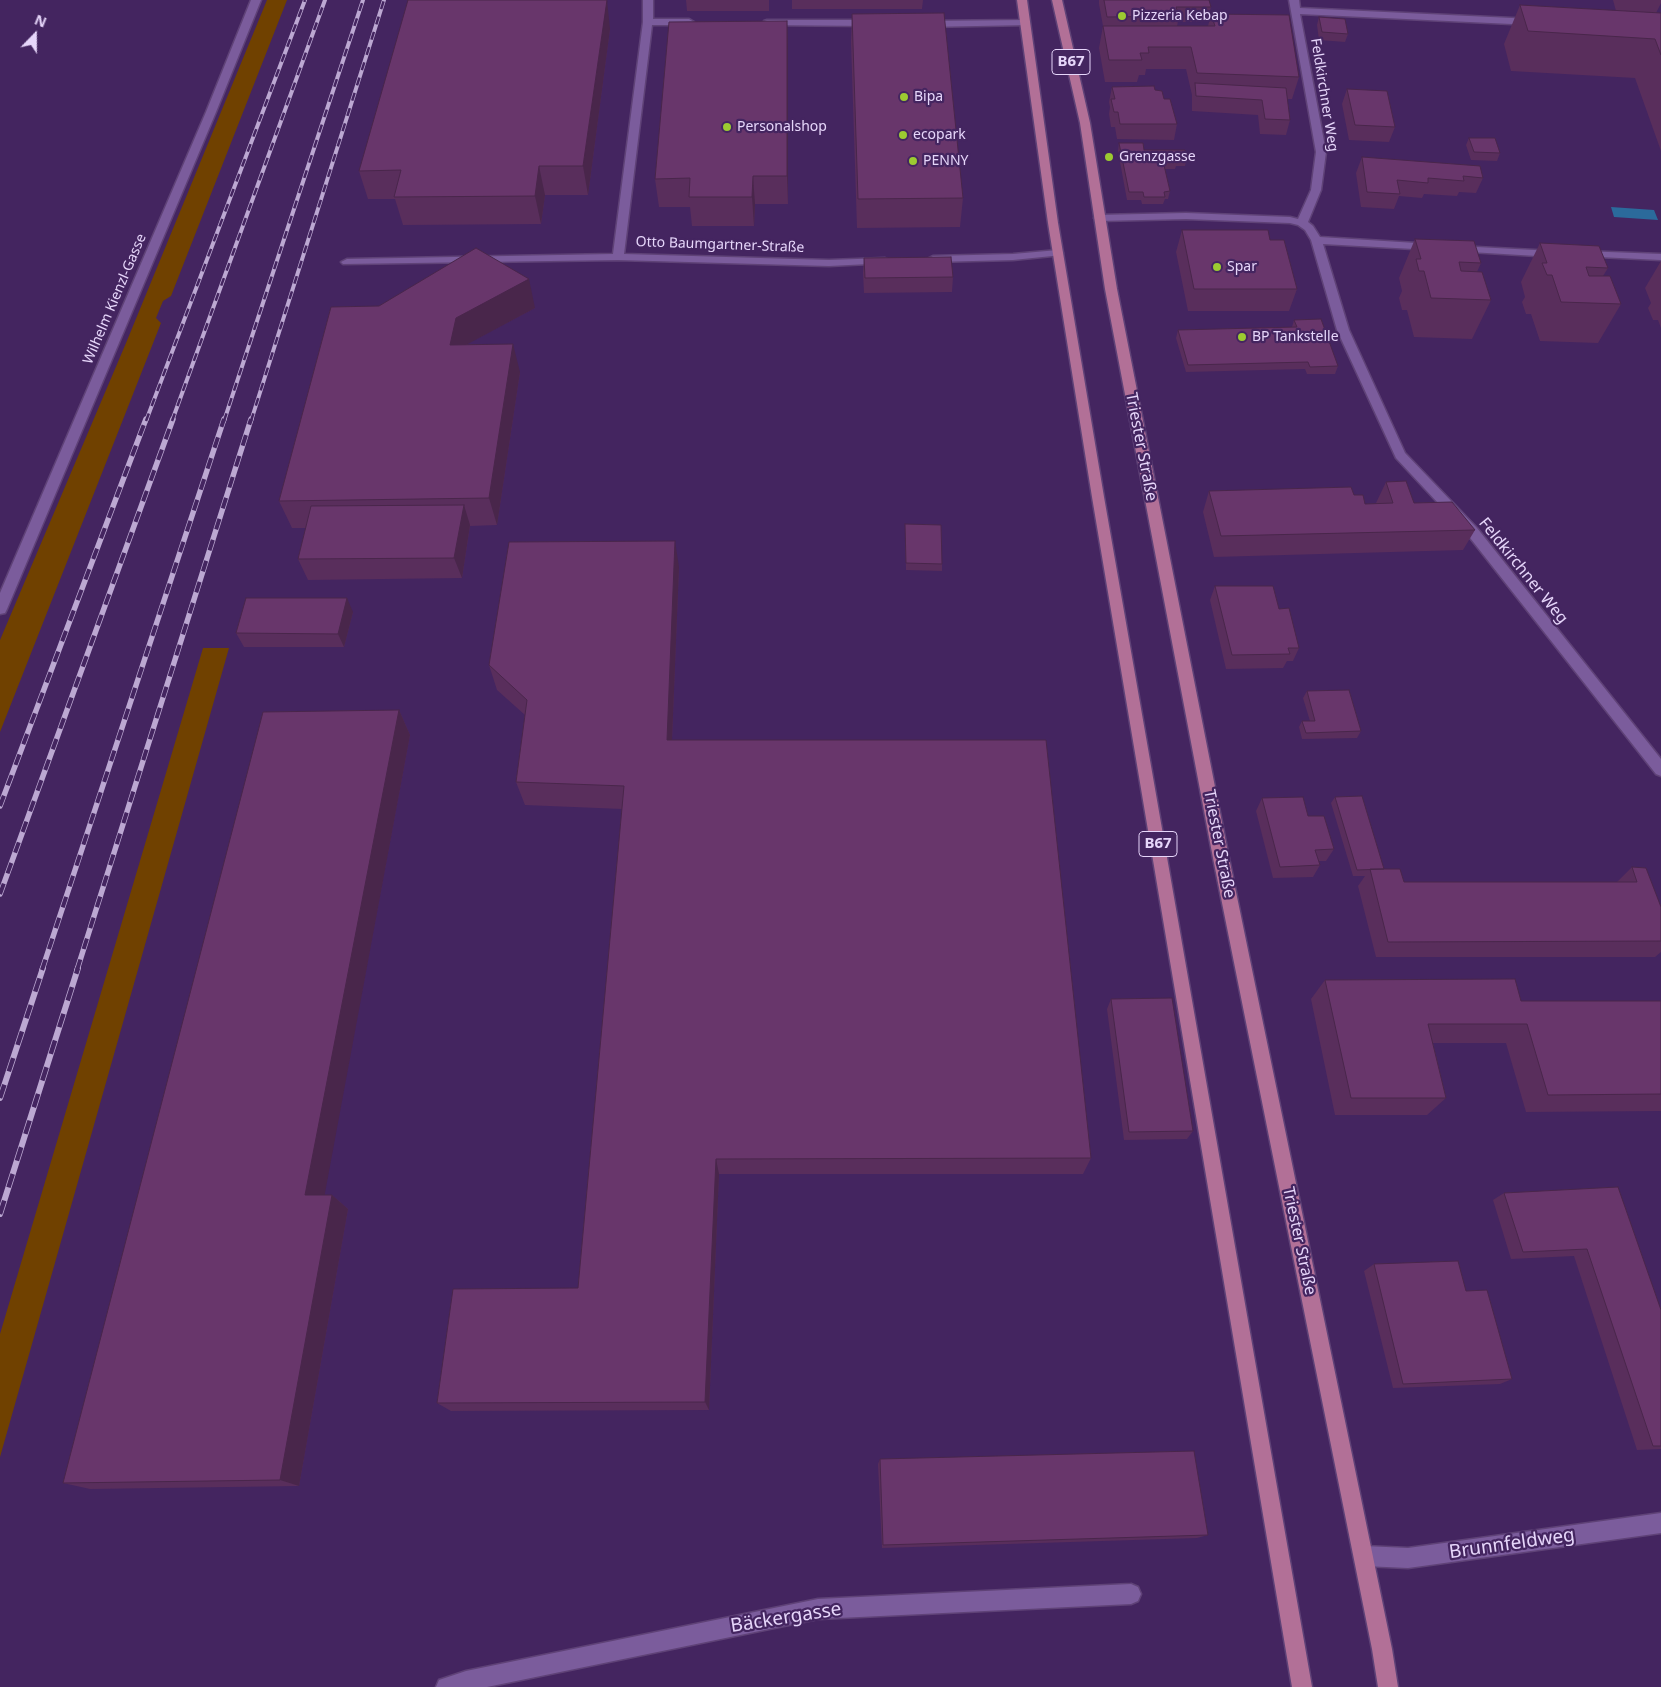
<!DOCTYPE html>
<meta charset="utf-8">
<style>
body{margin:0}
#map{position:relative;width:1661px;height:1687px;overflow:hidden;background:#442560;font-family:"Noto Sans",sans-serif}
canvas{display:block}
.north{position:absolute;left:10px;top:10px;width:50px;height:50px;-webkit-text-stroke:4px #442560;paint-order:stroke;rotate:22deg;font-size:14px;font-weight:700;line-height:20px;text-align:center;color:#e6d6fa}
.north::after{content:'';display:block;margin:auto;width:18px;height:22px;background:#e6d6fa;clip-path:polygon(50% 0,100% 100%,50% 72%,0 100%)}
</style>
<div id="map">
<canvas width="1661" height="1687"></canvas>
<div class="north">N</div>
</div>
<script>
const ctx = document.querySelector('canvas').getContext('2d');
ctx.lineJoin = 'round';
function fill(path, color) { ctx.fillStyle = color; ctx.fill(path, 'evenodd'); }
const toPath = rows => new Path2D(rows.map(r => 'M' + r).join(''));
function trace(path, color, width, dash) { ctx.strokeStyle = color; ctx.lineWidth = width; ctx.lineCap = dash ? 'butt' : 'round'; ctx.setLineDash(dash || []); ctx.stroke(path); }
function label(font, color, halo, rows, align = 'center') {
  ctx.font = font + ' "Noto Sans",sans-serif'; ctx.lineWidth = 4.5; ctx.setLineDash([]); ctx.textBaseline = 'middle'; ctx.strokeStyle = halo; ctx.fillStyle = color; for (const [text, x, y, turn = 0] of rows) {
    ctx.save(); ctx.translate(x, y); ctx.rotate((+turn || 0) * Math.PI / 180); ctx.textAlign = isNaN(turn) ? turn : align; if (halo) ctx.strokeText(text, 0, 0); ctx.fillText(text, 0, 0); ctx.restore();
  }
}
fill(toPath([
 [267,0,287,0,171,296,163,301,156,318,161,323,0,732,0,640,126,343],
 [203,648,229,648,0,1457,0,1334]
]), '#704100');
fill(toPath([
 [1611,207,1654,210,1658,220,1614,217]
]), '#2b6a9b');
const lane = toPath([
 [251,0,261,0,216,112,7,609,5,613,0,614,0,593,206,112,251,0],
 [643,0,653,0,653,19,689,19,694,22,689,25,652,25,624,254,829,260,885,258,891,261,889,263,829,266,618,260,343,264,341,262,347,259,613,254,643,22,643,0],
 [767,20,872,20,877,23,872,26,764,25,764,21,767,20],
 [1025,20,1028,21,1028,25,925,27,920,24,925,21,1025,20],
 [1058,250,1062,251,1063,253,1062,255,1013,260,933,262,927,259,933,256,1013,254,1058,250]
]);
const street = toPath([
 [1289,0,1299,0,1300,8,1533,19,1538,22,1533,25,1300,14,1326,152,1321,190,1308,222,1313,226,1320,237,1432,244,1437,247,1432,250,1323,244,1349,330,1405,453,1477,528,1661,759,1661,776,1656,774,1467,534,1396,458,1337,330,1311,240,1305,230,1298,225,1290,223,1186,219,1099,221,1094,218,1099,215,1186,213,1290,217,1298,219,1311,190,1316,152,1289,0],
 [1457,246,1554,251,1559,254,1554,257,1453,251,1452,249,1453,247,1457,246],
 [1582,251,1661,254,1661,260,1578,256,1577,254,1582,251],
 [1661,1513,1661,1533,1408,1568,1364,1566,1357,1563,1354,1556,1357,1549,1364,1546,1408,1548,1661,1513],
 [1131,1584,1138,1587,1141,1594,1138,1601,1131,1604,818,1619,487,1687,436,1687,439,1680,466,1671,818,1599,1131,1584]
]);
const primary = toPath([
 [1017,0,1027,0,1058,223,1104,497,1312,1687,1292,1687,1092,497,1048,223,1017,0],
 [1052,0,1062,0,1090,123,1117,289,1229,858,1392,1649,1398,1687,1378,1687,1372,1649,1213,858,1105,289,1080,123,1052,0]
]);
trace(lane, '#5f4277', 3);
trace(street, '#5f4277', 3);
trace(primary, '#5f4277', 3);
fill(lane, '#7b5c9c');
fill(street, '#7b5c9c');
fill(primary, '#b27097');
const railFar2 = toPath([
 [146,421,305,0],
 [172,421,325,0],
 [224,421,363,0],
 [251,421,384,0]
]);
const railFar1 = toPath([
 [0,806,146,419],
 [0,894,173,419],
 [42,970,224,419],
 [77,970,251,419]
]);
const rail = toPath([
 [0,1098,43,968],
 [0,1214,78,968]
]);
trace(railFar2, '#bca8d2', 4);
trace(railFar1, '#bca8d2', 5.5);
trace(rail, '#bca8d2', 6);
trace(railFar2, '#442560', 2.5, [8]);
trace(railFar1, '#442560', 4, [11]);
trace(rail, '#442560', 4.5, [14]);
fill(toPath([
 [686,0,769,0,769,11,687,11],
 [792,0,923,0,922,9,792,9],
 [1099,0,1209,0,1211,7,1207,22,1178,22,1177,26,1208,26,1211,14,1299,77,1292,99,1287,99,1290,120,1286,135,1260,134,1258,115,1192,111,1192,95,1186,69,1146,69,1145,75,1139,75,1137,82,1105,82,1099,48,1103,26,1099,4],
 [1613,0,1661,0,1661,3,1656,13,1661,13,1661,151,1635,78,1511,71,1504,44,1520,5,1616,11],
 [518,1,610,29,588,195,545,195,541,224,403,225,395,199,368,199,359,171],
 [852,14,963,198,960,227,857,228,851,42],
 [1319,17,1348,34,1345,42,1319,40,1317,25],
 [787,21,788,49,788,204,755,204,754,226,692,226,690,207,659,207,655,179],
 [1112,87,1155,90,1164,99,1177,124,1174,140,1117,139,1115,127,1111,127,1109,114,1110,107,1109,102],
 [1347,89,1395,127,1389,142,1349,140,1342,104],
 [1469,138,1500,153,1497,161,1471,160,1466,145],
 [1119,143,1144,150,1187,158,1185,166,1176,166,1175,169,1164,169,1170,191,1168,199,1165,199,1163,204,1142,204,1141,200,1127,200,1118,151],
 [1362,157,1483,178,1476,193,1459,192,1457,196,1424,194,1422,198,1399,196,1394,209,1361,207,1356,173],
 [1182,230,1270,240,1297,289,1289,311,1188,311,1176,252],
 [1415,239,1481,263,1477,272,1491,300,1472,339,1414,337,1407,310,1402,310,1399,298,1402,291,1399,278],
 [1540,243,1608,268,1603,276,1621,304,1598,343,1540,341,1531,314,1526,314,1522,302,1525,297,1521,282],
 [864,258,953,277,952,292,864,293,863,273],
 [1661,261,1661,328,1658,320,1653,320,1648,308,1651,303,1645,288],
 [331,307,535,308,467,344,520,372,497,525,470,526,462,578,308,580,298,559,306,528,292,528,279,501],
 [1294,320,1338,366,1335,374,1307,374,1305,369,1186,372,1176,338,1178,330,1292,327],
 [1386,482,1414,503,1475,530,1463,550,1214,557,1203,512,1209,491,1354,495,1365,504,1376,504,1376,503],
 [905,524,942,564,942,571,906,570],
 [679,567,672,740,1091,1158,1083,1174,719,1174,709,1410,451,1411,437,1403,578,1288,622,809,525,805,516,782,525,715,497,690,489,665],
 [1215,586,1279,609,1299,648,1293,661,1287,661,1283,668,1226,669,1210,600],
 [353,612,344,647,244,647,236,633],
 [1307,691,1361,731,1357,738,1302,739,1299,727,1302,721,1310,721,1303,698],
 [399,710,410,735,324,1195,332,1195,348,1209,299,1486,90,1489,63,1483],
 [1335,797,1384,869,1404,882,1617,882,1632,867,1661,907,1661,952,1655,957,1376,957,1358,886,1365,876,1353,876,1331,803],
 [1262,798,1308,816,1334,849,1326,861,1319,861,1320,865,1313,877,1273,878,1256,811],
 [1325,980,1521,1001,1661,1001,1661,1111,1526,1112,1506,1043,1433,1043,1446,1098,1427,1115,1335,1115,1311,999],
 [1111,999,1193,1131,1187,1139,1124,1140,1107,1009],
 [1618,1187,1661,1310,1661,1449,1637,1450,1574,1256,1511,1259,1493,1200,1504,1193],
 [1374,1264,1466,1291,1512,1379,1500,1384,1393,1388,1364,1271],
 [880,1459,1208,1535,1197,1538,882,1548,878,1464]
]), '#592e5c');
fill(toPath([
 [607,0,610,29,588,195,583,166],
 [787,21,788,49,788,204,787,176],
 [539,166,545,195,541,224,535,196],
 [753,176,755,204,754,226,752,197],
 [529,279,535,308,464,346,450,345,456,318],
 [513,344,520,372,497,525,489,498],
 [464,505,470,525,462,578,454,558],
 [675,541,679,567,671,764,667,740],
 [347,598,353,612,344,647,338,634],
 [399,710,410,735,322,1209,305,1195],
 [716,1159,719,1174,709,1410,705,1402],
 [332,1195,348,1209,299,1486,280,1480]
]), '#49264b');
const building = toPath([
 [408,0,607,0,583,166,539,166,535,196,394,197,401,170,359,171,408,0],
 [1104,0,1209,0,1211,7,1176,7,1179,16,1107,17,1104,0],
 [1520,5,1661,13,1661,55,1655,39,1528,31,1520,5],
 [944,13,963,198,858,199,852,14,944,13],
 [1211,14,1289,15,1299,77,1197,73,1191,47,1148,47,1149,53,1140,53,1142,60,1109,60,1103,26,1215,26,1211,14],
 [1319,17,1345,19,1348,34,1322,32,1319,17],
 [787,21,787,176,753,176,752,197,689,197,690,178,655,179,669,22,787,21],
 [1195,83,1286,88,1290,120,1265,119,1262,100,1196,96,1195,83],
 [1154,86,1155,90,1162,91,1164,99,1170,99,1177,124,1120,124,1118,112,1114,112,1111,99,1115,99,1112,87,1154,86],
 [1347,89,1387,91,1395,127,1355,125,1347,89],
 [1469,138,1495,138,1500,153,1474,152,1469,138],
 [1119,143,1143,143,1144,150,1185,150,1187,158,1176,158,1177,161,1163,161,1170,191,1164,192,1165,197,1144,197,1143,192,1129,192,1119,143],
 [1362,157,1480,166,1483,178,1463,176,1464,181,1428,178,1428,183,1397,180,1400,194,1367,192,1362,157],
 [1182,230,1268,230,1270,240,1284,240,1297,289,1194,289,1182,230],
 [1415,239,1474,241,1481,263,1459,262,1461,271,1482,272,1491,300,1431,298,1424,271,1419,271,1416,259,1421,259,1415,239],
 [1540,243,1599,246,1608,268,1586,267,1589,276,1610,276,1621,304,1561,302,1552,275,1547,275,1542,263,1547,263,1540,243],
 [476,248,529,279,456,318,450,345,513,344,489,498,279,501,331,307,379,306,476,248],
 [951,257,953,277,865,278,864,258,951,257],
 [1321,319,1338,366,1310,367,1308,362,1188,365,1178,330,1297,327,1294,320,1321,319],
 [1406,481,1414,503,1452,502,1475,530,1221,536,1209,491,1351,487,1354,495,1363,495,1365,504,1393,503,1386,482,1406,481],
 [464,505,454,558,298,559,311,506,464,505],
 [905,524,941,525,942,564,906,563,905,524],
 [675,541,667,740,1046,740,1091,1158,716,1159,705,1402,437,1403,453,1289,578,1288,624,786,516,782,527,700,489,665,509,542,675,541],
 [1215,586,1273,586,1279,609,1289,608,1299,648,1288,648,1290,654,1232,655,1215,586],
 [246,598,347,598,338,634,236,633,246,598],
 [1349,690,1361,731,1306,733,1302,721,1315,721,1307,691,1349,690],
 [399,710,305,1195,332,1195,280,1480,63,1483,263,712,399,710],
 [1362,796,1384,869,1357,870,1335,797,1362,796],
 [1303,797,1308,816,1324,816,1334,849,1315,850,1320,865,1280,867,1262,798,1303,797],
 [1632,867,1646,868,1661,907,1661,941,1388,942,1370,869,1400,869,1404,882,1637,882,1632,867],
 [1515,979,1521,1001,1661,1001,1661,1094,1548,1095,1527,1024,1428,1024,1446,1098,1351,1098,1325,980,1515,979],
 [1172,998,1193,1131,1129,1132,1111,999,1172,998],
 [1618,1187,1661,1310,1661,1446,1653,1446,1587,1249,1523,1252,1504,1193,1618,1187],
 [1458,1261,1466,1291,1487,1290,1512,1379,1403,1384,1374,1264,1458,1261],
 [1194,1451,1208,1535,883,1545,880,1459,1194,1451]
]);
fill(building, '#68366b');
trace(building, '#49264b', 1);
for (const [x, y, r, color] of [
 [1122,16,5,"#9cca31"],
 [904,97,5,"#9cca31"],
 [727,127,5,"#9cca31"],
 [903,135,5,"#9cca31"],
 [1109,157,5,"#9cca31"],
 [913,161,5,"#9cca31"],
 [1217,267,5,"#9cca31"],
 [1242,337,5,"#9cca31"]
]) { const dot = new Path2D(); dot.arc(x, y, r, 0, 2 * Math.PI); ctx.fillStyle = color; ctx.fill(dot); trace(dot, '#442560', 2); }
label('14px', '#e6d6fa', '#442560', [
 ["Pizzeria Kebap",1132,16],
 ["Bipa",914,97],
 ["Personalshop",737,127],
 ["ecopark",913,135],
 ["Grenzgasse",1119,157],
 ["PENNY",923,161],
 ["Spar",1227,267],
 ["BP Tankstelle",1252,337]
], 'left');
label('14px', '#e6d6fa', '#442560', [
 ["Feldkirchner Weg",1324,95,81],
 ["Otto Baumgartner-Straße",720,245,2],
 ["Wilhelm Kienzl-Gasse",115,299,-67]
]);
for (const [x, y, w] of [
 [1071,62,38],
 [1158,844,38]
]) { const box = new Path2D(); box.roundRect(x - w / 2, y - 12.5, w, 25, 4); ctx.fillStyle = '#442560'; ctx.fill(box); trace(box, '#e6d6fa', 1); }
label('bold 15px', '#e6d6fa', null, [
 ["B67",1071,62],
 ["B67",1158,844]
]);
label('16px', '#e6d6fa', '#442560', [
 ["Triester Straße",1141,447,79],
 ["Feldkirchner Weg",1523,571,51],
 ["Triester Straße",1219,844,79],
 ["Triester Straße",1299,1241,78]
]);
label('19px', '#e6d6fa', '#442560', [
 ["Brunnfeldweg",1512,1544,-8],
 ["Bäckergasse",786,1618,-9]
]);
</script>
